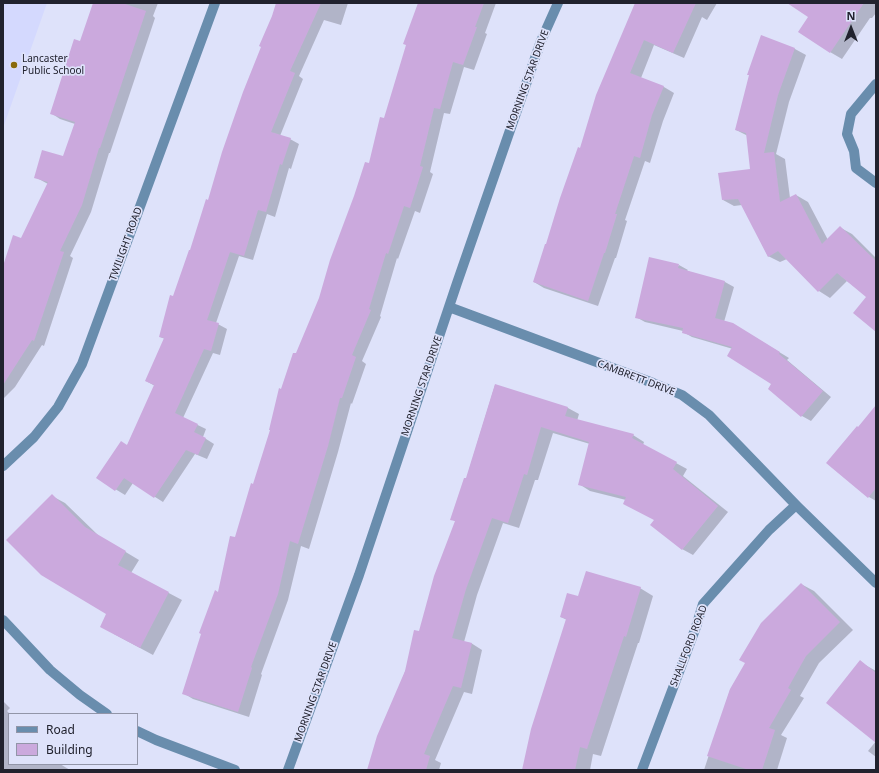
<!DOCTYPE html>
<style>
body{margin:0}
#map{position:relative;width:879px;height:773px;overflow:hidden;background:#dee2fa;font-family:"Noto Sans",sans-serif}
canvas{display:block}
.frame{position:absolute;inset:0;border:4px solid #21222e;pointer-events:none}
.legend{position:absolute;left:8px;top:713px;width:130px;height:52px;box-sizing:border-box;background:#dee2fa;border:1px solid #9295a8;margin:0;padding:5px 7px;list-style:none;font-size:12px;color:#21222e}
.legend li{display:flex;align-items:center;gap:8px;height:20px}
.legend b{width:20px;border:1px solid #9295a8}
.north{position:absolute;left:831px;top:8px;width:40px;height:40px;-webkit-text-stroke:3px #dee2fa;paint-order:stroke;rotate:0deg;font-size:11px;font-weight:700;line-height:16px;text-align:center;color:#21222e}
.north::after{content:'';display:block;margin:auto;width:14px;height:18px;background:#21222e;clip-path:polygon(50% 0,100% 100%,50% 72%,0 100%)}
</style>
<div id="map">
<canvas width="879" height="773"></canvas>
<div class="frame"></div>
<ul class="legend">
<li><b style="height:5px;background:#698dad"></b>Road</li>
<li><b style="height:11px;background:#cba9dd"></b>Building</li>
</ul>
<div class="north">N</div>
</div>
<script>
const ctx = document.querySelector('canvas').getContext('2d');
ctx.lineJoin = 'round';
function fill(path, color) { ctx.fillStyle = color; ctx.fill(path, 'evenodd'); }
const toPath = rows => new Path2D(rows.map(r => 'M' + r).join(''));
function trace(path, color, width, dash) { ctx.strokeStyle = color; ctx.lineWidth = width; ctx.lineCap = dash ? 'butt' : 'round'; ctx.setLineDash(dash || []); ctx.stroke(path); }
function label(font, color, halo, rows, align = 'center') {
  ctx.font = font + ' "Noto Sans",sans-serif'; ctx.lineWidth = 3.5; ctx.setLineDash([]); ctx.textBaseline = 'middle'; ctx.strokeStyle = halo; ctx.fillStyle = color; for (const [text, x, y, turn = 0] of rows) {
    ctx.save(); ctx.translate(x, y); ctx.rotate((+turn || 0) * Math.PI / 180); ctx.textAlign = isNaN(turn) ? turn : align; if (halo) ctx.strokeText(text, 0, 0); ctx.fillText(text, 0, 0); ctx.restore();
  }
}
fill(toPath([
 [3,3,47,3,3,128]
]), '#d4d9fe');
fill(toPath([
 [95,3,158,3,153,16,155,18,110,153,109,153,91,212,70,256,73,258,44,346,42,345,15,387,3,399,3,269,22,239,48,184,35,177,64,158,75,124,60,119,51,113,81,42],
 [277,3,348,3,341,25,324,20,299,76,303,79,280,136,290,139,299,144,291,169,289,168,275,217,267,214,253,260,239,256,216,323,227,329,220,355,213,353,183,418,206,429,203,437,214,444,207,459,195,454,163,502,133,483,125,495,97,478,127,446,155,386,146,381,165,339,160,337,174,297,209,201],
 [419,3,496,3,485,33,487,34,474,70,464,67,450,114,444,113,430,172,433,174,420,213,415,211,398,259,397,258,380,316,381,317,362,361,366,364,352,404,351,403,338,452,309,549,301,546,288,600,261,674,262,675,249,717,193,699,183,693,219,593,271,430,282,390,320,298,370,164,385,119],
 [636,3,717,3,707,20,702,17,684,58,654,45,641,78,664,87,674,93,663,121,650,163,645,161,625,220,627,221,616,258,615,258,598,306,544,288,534,282,581,149],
 [791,3,876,3,876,13,872,18,870,18,842,59,830,52,809,17],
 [761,37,795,49,806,55,789,102,776,154,785,159,790,198,796,195,808,202,828,240,841,228,852,234,876,258,876,330,868,297,847,281,830,298,819,291,787,259,780,262,768,256,742,205,734,206,723,200,751,170,748,136,736,130],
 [679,265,688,270,687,271,725,282,734,287,724,322,743,330,789,358,787,360,831,397,811,421,802,416,769,389,773,384,733,349,692,337,683,332,683,331,645,322,636,317],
 [495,385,568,408,579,414,577,421,633,435,644,442,643,445,687,469,683,476,728,512,693,555,682,549,655,520,626,500,590,491,579,484,590,444,553,433,538,480,535,480,519,528,503,523,477,595,464,642,471,643,482,650,472,694,464,692,435,760,441,763,439,770,368,770,420,632,456,522,452,519,466,480],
 [876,406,876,501,869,497],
 [52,496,65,503,99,536,139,560,131,573,182,600,153,655,114,634,108,614],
 [801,584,814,591,853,630,819,663,800,696,804,698,781,735,787,738,777,770,704,770,730,690],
 [640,588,653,596,639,643,638,643,601,756,593,754,590,770,523,770,567,620,561,617,579,597],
 [860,662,876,671,876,757,868,751,876,741],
 [3,701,10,708,7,711,10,714,9,714,9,764,60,764,70,770,3,770]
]), '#0003');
fill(toPath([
 [93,3,122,3,146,11,100,148,99,148,82,205,60,251,64,252,34,341,32,340,3,385,3,266,13,235,21,238,48,182,34,178,42,150,63,156,75,122,50,114,74,39,80,41],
 [276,3,321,3,290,71,295,73,271,132,291,138,282,165,280,164,266,212,258,210,244,256,230,252,207,320,219,323,211,351,204,349,175,413,198,424,194,432,206,438,198,455,186,450,154,498,124,478,115,491,96,478,121,441,127,445,154,385,145,381,164,338,159,337,170,295,173,296,189,250,190,250,206,199,208,200,222,152,243,92,261,47,259,46,272,16],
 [418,3,484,3,475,27,477,27,463,65,453,62,440,109,434,108,420,166,423,167,410,208,404,206,388,254,386,253,369,309,371,310,352,355,356,357,342,398,340,398,328,446,298,544,290,541,278,594,251,667,252,668,238,712,182,694,201,634,199,633,215,590,218,592,230,536,235,537,251,483,253,484,270,430,269,430,279,388,281,389,293,353,296,353,319,298,330,260,354,196,365,162,369,163,380,117,384,118,406,45,403,44],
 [635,3,696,3,673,53,644,40,630,73,664,86,652,115,640,158,634,156,615,214,617,214,605,253,604,253,588,301,533,282,545,244,546,244,560,198,578,147,580,148,596,95],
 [787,3,864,3,830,53,798,32,808,17],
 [761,35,795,48,778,95,764,153,774,152,780,202,796,194,822,244,840,226,876,261,876,332,853,313,866,297,837,273,818,292,778,251,768,257,738,199,722,200,718,173,750,169,746,133,735,130,749,75,747,75],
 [649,257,679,264,678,268,725,281,715,318,733,323,780,352,779,354,823,391,801,417,768,389,771,384,727,356,732,347,682,333,683,328,635,318],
 [495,384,568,407,565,416,634,434,632,438,677,462,673,469,718,506,682,550,650,525,654,520,623,504,626,497,578,485,589,442,541,427,527,475,524,474,508,523,492,518,466,589,452,638,472,643,461,688,453,686,424,754,430,756,426,770,367,770,377,736,405,671,414,630,419,631,434,576,455,521,450,520,464,478,466,478],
 [876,405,876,488,868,498,826,463,857,426,858,427],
 [52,494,85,527,126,551,118,565,169,592,140,648,100,627,106,614,41,575,6,540],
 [586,571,641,587,626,637,624,636,587,749,580,747,575,770,522,770,531,729,566,619,560,617,567,593,578,596],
 [801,583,840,622,806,656,788,688,791,690,769,728,775,730,762,770,749,770,707,756,730,689,745,663,739,660,761,623],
 [860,660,876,673,876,743,826,703]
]), '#cba9dd');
trace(toPath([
 [876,84,851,114,847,134,854,151,856,168,876,183],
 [449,307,653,383,682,395,709,415,796,505,876,583],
 [3,466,34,437,58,407,82,364,215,3],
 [3,620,50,670,80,695,107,714],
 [137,731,156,740,235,770],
 [288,770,359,575,457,283,541,41,558,3],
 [642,770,696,627,703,604,769,530,796,505]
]), '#698dad', 10);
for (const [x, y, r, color] of [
 [14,65,4,"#8a6b0b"]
]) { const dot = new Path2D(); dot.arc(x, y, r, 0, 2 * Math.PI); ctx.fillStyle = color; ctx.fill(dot); trace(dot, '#dee2fa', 1.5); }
label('10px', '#21222e', '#dee2fa', [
 ["Lancaster",22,59],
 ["Public School",22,71]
], 'left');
label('10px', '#21222e', '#dee2fa', [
 ["MORNING STAR DRIVE",528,80,-70],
 ["TWILIGHT ROAD",126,244,-70],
 ["CAMBRETT DRIVE",636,378,21],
 ["MORNING STAR DRIVE",422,386,-71],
 ["SHALLFORD ROAD",689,646,-69],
 ["MORNING STAR DRIVE",316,692,-70]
]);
</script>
